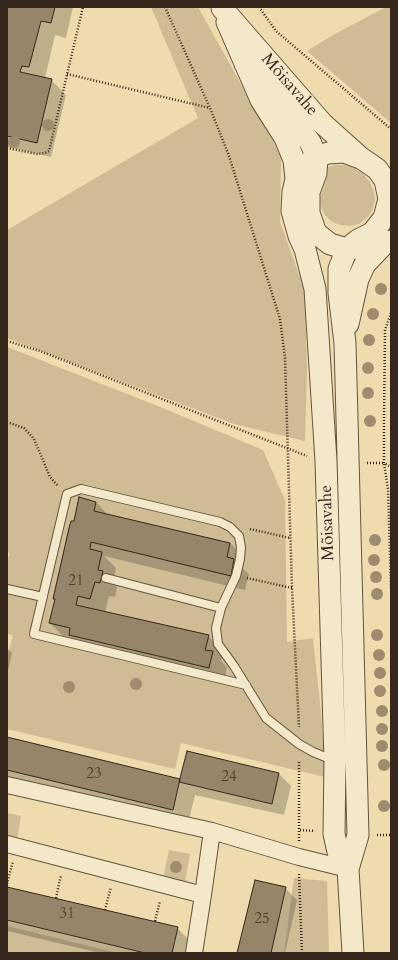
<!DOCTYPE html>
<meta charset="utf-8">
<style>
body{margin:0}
#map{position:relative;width:398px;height:960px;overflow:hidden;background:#eedbae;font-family:Cardo,serif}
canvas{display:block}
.frame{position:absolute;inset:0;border:8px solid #36271d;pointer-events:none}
</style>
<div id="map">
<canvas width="398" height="960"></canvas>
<div class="frame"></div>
</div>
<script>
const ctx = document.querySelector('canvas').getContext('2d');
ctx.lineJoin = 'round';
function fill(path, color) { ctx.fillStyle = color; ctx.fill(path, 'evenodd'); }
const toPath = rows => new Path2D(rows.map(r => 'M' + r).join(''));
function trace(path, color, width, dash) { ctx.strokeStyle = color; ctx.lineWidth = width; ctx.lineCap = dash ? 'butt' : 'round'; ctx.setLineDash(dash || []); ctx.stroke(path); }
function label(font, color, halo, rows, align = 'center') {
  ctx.font = font + ' Cardo,serif'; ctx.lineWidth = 3; ctx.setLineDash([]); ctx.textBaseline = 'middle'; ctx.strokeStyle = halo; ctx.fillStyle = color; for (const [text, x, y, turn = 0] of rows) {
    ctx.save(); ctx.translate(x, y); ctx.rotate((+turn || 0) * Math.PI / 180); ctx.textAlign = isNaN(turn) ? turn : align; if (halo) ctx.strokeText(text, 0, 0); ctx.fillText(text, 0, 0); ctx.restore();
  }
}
fill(toPath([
 [151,7,198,7,281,156,280,222,305,291,307,369,305,441,234,424,7,338,7,230,198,118],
 [386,7,391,7,391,123,307,51,333,35],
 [336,165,345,165,354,168,363,174,370,182,374,192,375,201,372,211,368,217,359,224,350,226,341,225,332,222,325,215,321,207,320,198,326,180,328,167],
 [7,347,158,406,263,450,285,500,287,642,313,638,322,722,325,777,181,743,175,769,7,729,7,658,13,635,7,634,7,563,10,553,7,552],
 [7,813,21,816,16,845,7,843],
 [169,850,190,854,185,882,163,878],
 [294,878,327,881,329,953,284,953],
 [7,926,118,953,7,953]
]), '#cfbc95');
fill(toPath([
 [7,7,73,7,66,38,55,35,45,78,51,80,66,95,51,157,7,147],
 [96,502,108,515,230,543,245,558,242,568,249,574,245,590,104,556,116,568,113,582,117,587,115,597,109,596,105,612,208,636,223,651,221,661,227,667,224,682,65,638,50,623,56,600,54,599,74,523],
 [7,648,12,653,7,676],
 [7,739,180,780,188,753,279,774,291,786,284,815,195,795,188,824,7,781],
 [7,888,177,928,192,943,190,953,100,953,7,931],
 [285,888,297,900,285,953,238,953]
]), '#0003');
const building = toPath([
 [7,7,55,7,51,23,41,21,29,67,22,66,20,72,52,79,37,143,7,136,7,7],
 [79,497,96,502,94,511,230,543,227,557,234,559,231,576,91,542,90,549,102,552,98,570,103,571,100,583,95,582,90,599,78,596,76,605,209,635,205,650,213,651,209,668,69,635,70,628,49,623,55,599,53,599,69,528,71,521,74,521,79,497],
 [7,737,180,779,173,810,7,770,7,737],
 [187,751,279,773,272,804,179,782,187,751],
 [255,880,286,887,271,953,237,953,255,880],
 [7,887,178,927,172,953,145,953,7,920,7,887]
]);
fill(building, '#968568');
trace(building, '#36271d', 1);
const service = toPath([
 [106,578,221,608,216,628,218,644,234,666,266,718,299,744,313,752,333,760],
 [7,589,43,597],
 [221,608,236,576,240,559,241,547,239,536,230,527,220,522,81,489,67,494,34,634,246,685]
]);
const minor = toPath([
 [7,785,212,831,299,857,348,869],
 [7,844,203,895,212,831],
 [194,953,203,895]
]);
const tertiary = toPath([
 [222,8,322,123,361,158,377,169,385,180,389,199,384,218,372,233,358,240,347,249,339,269,339,293,345,343,356,762,358,835,348,869,353,953],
 [227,22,261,100,285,138,294,160,296,179],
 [245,64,269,90,310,142,317,157,316,173,309,192,309,213,316,233,330,244,347,249,382,245],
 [348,324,358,279,365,264,387,241],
 [348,869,338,852,334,834,335,761,326,461,315,289,305,249,299,236,292,211,293,192,296,179,304,166,317,157,328,153,344,152,360,158]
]);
trace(service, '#645441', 10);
trace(minor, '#645441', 18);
trace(tertiary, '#645441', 23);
trace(toPath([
 [165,7,210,108,229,156,280,319,285,358,292,588,299,727],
 [259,7,276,31,391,129],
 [67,74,210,108],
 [7,148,37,154,45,153,49,151,83,7],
 [391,313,385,330,384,420,384,463,391,467],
 [7,341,40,351,307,456],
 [7,422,24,428,34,439,50,477,58,486],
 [367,463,384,463,388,489,391,588],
 [250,529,290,538],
 [247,578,292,588],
 [300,830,315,831],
 [377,835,391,835],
 [299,841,299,760],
 [299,874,302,953],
 [7,884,13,861],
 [56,898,61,875],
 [105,910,111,887],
 [155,921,160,901]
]), '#36271d', 2.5, [1, 2]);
trace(service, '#f4e8ca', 8);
trace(minor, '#f4e8ca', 16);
trace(tertiary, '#f4e8ca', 21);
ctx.fillStyle = '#9e8c6f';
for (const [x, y] of [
 [48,125],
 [14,142],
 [381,289],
 [373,314],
 [369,340],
 [368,368],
 [368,393],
 [370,421],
 [375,540],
 [374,560],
 [376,577],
 [377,594],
 [377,635],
 [379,655],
 [380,673],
 [136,684],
 [69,687],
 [380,691],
 [382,711],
 [382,729],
 [382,746],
 [384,765],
 [384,806],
 [176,867]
]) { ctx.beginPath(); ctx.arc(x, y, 6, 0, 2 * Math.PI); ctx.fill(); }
label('15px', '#4e3e30', null, [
 ["21",76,582],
 ["23",94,775],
 ["24",229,778],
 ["31",67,915],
 ["25",262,920]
]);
label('17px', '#36271d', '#f4e8ca', [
 ["Mõisavahe",289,85,49],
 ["Mõisavahe",328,523,-92]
]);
</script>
